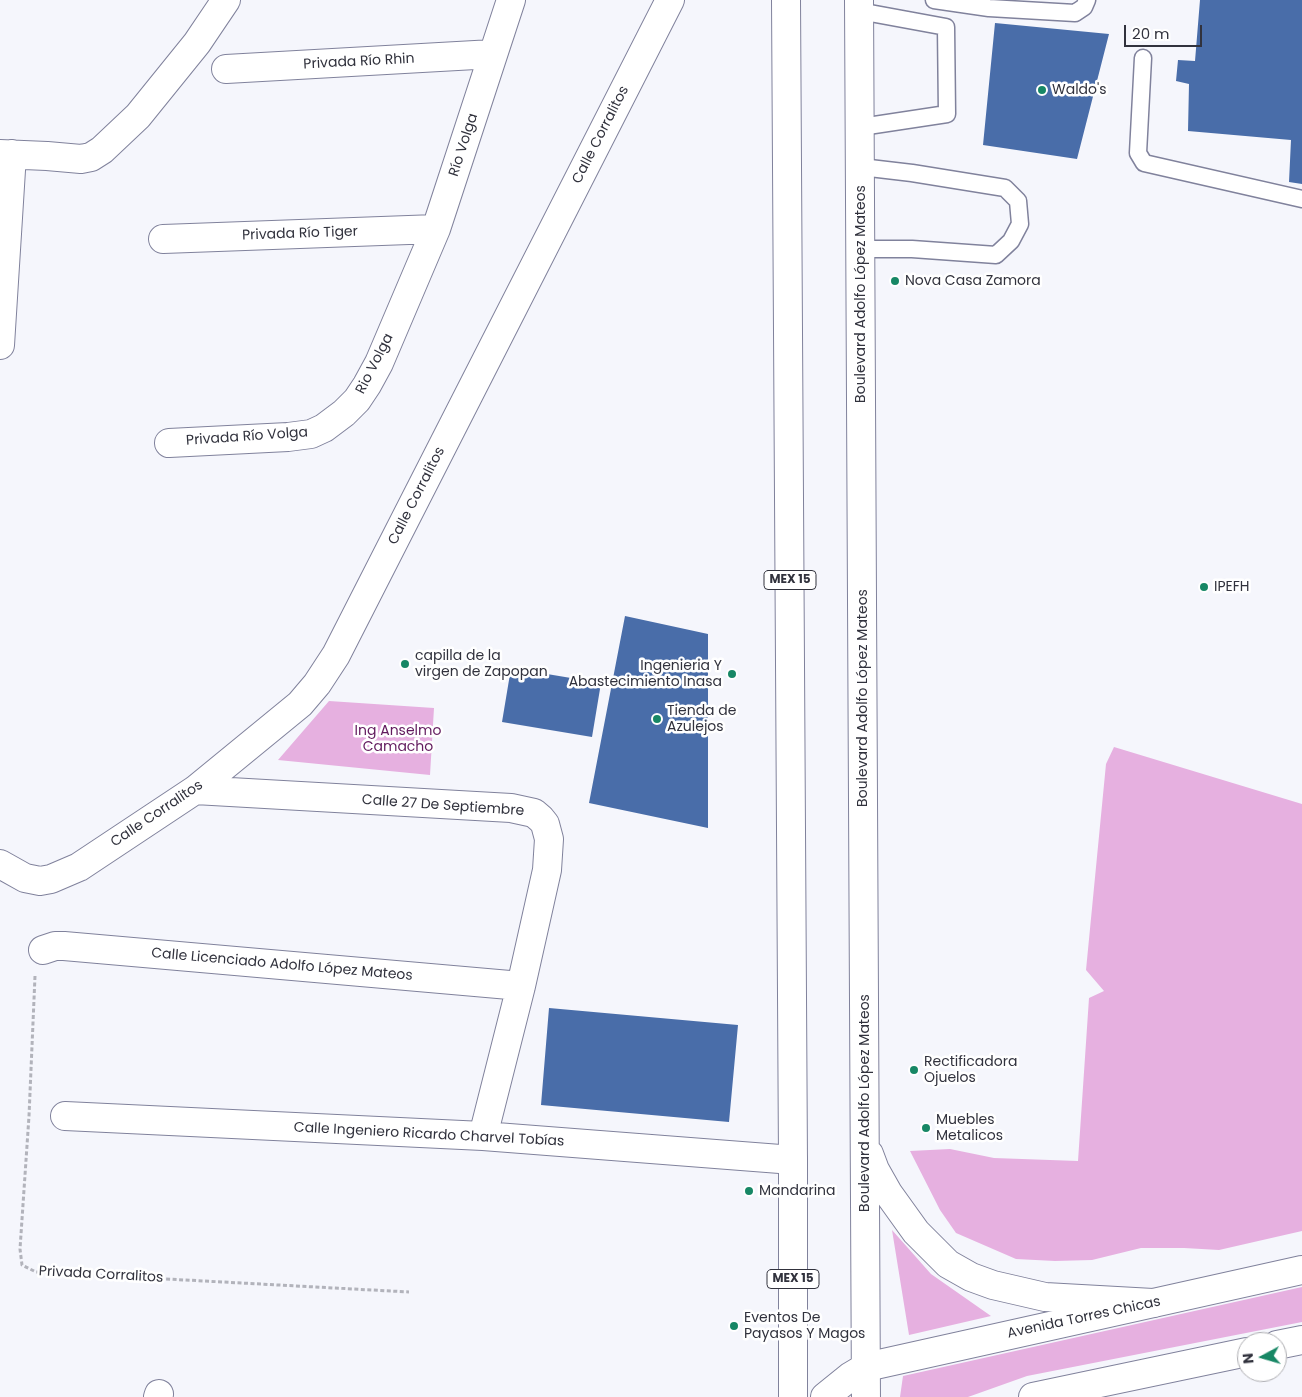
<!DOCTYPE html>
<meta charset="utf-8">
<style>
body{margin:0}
#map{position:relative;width:1302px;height:1397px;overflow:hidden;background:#f5f6fc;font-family:Poppins,sans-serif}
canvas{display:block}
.north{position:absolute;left:1237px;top:1332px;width:50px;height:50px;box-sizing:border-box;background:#fff;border:1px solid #adadb1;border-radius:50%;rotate:264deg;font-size:14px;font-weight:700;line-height:20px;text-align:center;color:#31323d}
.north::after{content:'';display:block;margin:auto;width:18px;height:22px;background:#178765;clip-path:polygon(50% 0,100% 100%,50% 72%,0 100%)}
.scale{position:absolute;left:1124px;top:25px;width:78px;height:22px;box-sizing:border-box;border:2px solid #31323d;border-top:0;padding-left:6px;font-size:15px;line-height:18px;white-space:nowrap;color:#31323d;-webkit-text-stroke:4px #fff;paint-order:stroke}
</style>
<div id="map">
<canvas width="1302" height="1397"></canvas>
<div class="north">N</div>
<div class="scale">20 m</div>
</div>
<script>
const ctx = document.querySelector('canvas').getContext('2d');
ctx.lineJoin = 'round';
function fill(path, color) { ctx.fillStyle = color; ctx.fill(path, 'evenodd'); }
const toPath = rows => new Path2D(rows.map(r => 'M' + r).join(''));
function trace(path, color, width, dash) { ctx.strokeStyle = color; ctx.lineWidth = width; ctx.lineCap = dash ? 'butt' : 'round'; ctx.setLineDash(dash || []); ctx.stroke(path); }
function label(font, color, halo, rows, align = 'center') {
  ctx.font = font + ' Poppins,sans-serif'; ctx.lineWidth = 5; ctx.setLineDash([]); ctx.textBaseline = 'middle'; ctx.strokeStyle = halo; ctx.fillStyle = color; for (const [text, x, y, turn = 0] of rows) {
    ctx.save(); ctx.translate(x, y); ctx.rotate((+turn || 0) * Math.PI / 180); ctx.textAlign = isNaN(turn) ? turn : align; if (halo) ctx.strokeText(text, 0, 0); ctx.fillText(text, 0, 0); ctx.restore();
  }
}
fill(toPath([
 [329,701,434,708,430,775,278,760],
 [1114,747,1302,804,1302,1231,1219,1250,1184,1248,1141,1248,1092,1260,1055,1261,1016,1259,956,1233,940,1210,910,1151,950,1149,994,1158,1078,1161,1089,998,1104,991,1086,970,1106,764],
 [892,1230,931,1274,991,1316,909,1335],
 [1302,1287,1302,1322,1027,1376,968,1397,900,1397,903,1376]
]), '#e6b0e0');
fill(toPath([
 [1200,0,1302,0,1302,184,1289,182,1291,140,1188,131,1189,84,1176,81,1178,60,1195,61],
 [995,23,1109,34,1077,159,983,145],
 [625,616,708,634,708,828,589,803],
 [511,668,601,683,592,737,502,722],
 [549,1008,738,1025,729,1122,541,1105]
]), '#496da9');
const lane = toPath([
 [934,0,989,8,1075,13,1084,7,1087,0],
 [859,11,946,27,947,114,861,127],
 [1143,58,1138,153,1144,163,1302,199],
 [861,167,912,173,1005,188,1018,201,1020,224,1011,241,996,255,912,249,861,249]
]);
const street = toPath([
 [226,69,493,54],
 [0,154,47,156,81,159,91,157,102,150,138,116,197,43,226,0],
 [163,239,436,229],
 [0,345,12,154],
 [169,443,288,437,311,434,324,428,344,413,357,400,367,385,379,363,436,229,511,0],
 [195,790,511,808,534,813,541,819,545,824,549,839,547,870,521,986,483,1136],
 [0,864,25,878,40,881,51,879,79,867,195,790,300,704,317,684,336,655,670,0],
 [43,950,55,946,64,946,521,986],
 [65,1116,483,1136,793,1160],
 [158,1397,159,1394]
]);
const secondary = toPath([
 [1277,1345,1302,1340],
 [866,1367,1302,1270],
 [1033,1397,1247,1352]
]);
const primary = toPath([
 [786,0,793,1160,793,1397],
 [859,0,866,1397],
 [869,1154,875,1170,888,1193,916,1232,948,1264,971,1277,993,1285,1045,1297,1153,1303],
 [825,1397,851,1376,866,1367]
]);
trace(lane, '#80829c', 19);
trace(street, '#80829c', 30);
trace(secondary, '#80829c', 30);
trace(primary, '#80829c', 30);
trace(toPath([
 [35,976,29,1116,20,1249,22,1265,36,1272,409,1292]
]), '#b2b3bb', 3, [4, 2.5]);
trace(lane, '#fff', 16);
trace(street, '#fff', 28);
trace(secondary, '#fff', 28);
trace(primary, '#fff', 28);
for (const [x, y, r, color] of [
 [1042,90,5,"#178765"],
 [895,281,5,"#178765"],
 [1204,587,5,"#178765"],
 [405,664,5,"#178765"],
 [732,674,5,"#178765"],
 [657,719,5,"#178765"],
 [914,1070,5,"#178765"],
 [926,1128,5,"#178765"],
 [749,1191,5,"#178765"],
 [734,1326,5,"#178765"]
]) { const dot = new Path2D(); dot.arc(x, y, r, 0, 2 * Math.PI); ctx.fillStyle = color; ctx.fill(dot); trace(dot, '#fff', 2); }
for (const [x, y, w] of [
 [790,580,52],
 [793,1279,52]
]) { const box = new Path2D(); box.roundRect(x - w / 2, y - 9.5, w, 19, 4); ctx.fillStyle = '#fff'; ctx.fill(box); trace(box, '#31323d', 1); }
label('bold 12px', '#31323d', null, [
 ["MEX 15",790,580],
 ["MEX 15",793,1279]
]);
label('14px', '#31323d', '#fff', [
 ["Privada Río Rhin",359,62,-3],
 ["Calle Corralitos",601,135,-63],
 ["Río Volga",464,145,-72],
 ["Privada Río Tiger",300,234,-2],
 ["Boulevard Adolfo López Mateos",861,294,-90],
 ["Rio Volga",375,364,-63],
 ["Privada Río Volga",247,437,-4],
 ["Calle Corralitos",417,496,-63],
 ["Boulevard Adolfo López Mateos",863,698,-90],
 ["Calle 27 De Septiembre",443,806,4],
 ["Calle Corralitos",157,814,-34],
 ["Calle Licenciado Adolfo López Mateos",282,965,5],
 ["Boulevard Adolfo López Mateos",865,1103,-90],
 ["Calle Ingeniero Ricardo Charvel Tobías",429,1135,3],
 ["Privada Corralitos",101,1275,3],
 ["Avenida Torres Chicas",1084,1318,-12]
]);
label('14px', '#31323d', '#fff', [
 ["Waldo's",1052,90],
 ["Nova Casa Zamora",905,281],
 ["IPEFH",1214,587],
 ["capilla de la",415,656],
 ["virgen de Zapopan",415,672],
 ["Ingenieria Y",722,666,"right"],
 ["Abastecimiento Inasa",722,682,"right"],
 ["Tienda de",667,711],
 ["Azulejos",667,727],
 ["Rectificadora",924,1062],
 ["Ojuelos",924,1078],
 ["Muebles",936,1120],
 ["Metalicos",936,1136],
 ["Mandarina",759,1191],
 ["Eventos De",744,1318],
 ["Payasos Y Magos",744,1334]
], 'left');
label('14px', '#621b5e', '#fff', [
 ["Ing Anselmo",398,731],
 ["Camacho",398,747]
]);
</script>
